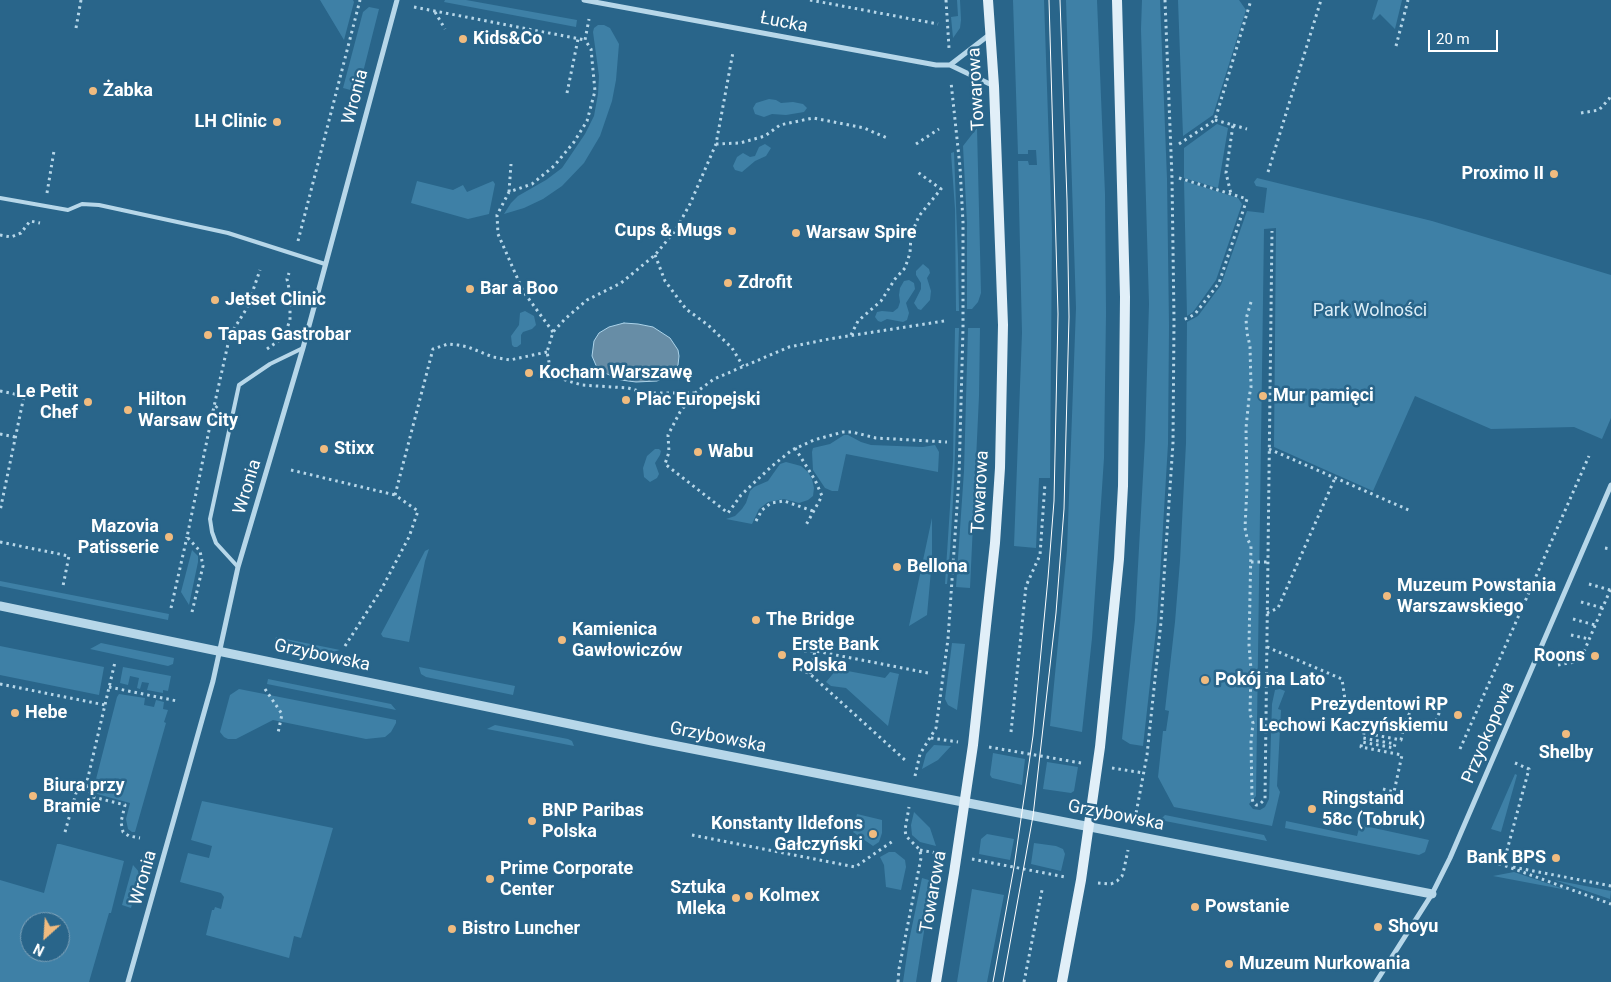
<!DOCTYPE html>
<meta charset="utf-8">
<style>
body{margin:0}
#map{position:relative;width:1611px;height:982px;overflow:hidden;background:#29658a;font-family:Roboto,sans-serif}
canvas{display:block}
.north{position:absolute;left:20px;top:912px;width:50px;height:50px;box-sizing:border-box;background:#29658a;border:1px solid #7fa3b9;border-radius:50%;rotate:206deg;font-size:14px;font-weight:700;line-height:20px;text-align:center;color:#fff}
.north::after{content:'';display:block;margin:auto;width:18px;height:22px;background:#f0bb7f;clip-path:polygon(50% 0,100% 100%,50% 72%,0 100%)}
.scale{position:absolute;left:1428px;top:30px;width:70px;height:22px;box-sizing:border-box;border:2px solid #fff;border-top:0;padding-left:6px;font-size:15px;line-height:18px;white-space:nowrap;color:#fff;-webkit-text-stroke:4px #29658a;paint-order:stroke}
</style>
<div id="map">
<canvas width="1611" height="982"></canvas>
<div class="north">N</div>
<div class="scale">20 m</div>
</div>
<script>
const ctx = document.querySelector('canvas').getContext('2d');
ctx.lineJoin = 'round';
function fill(path, color) { ctx.fillStyle = color; ctx.fill(path, 'evenodd'); }
const toPath = rows => new Path2D(rows.map(r => 'M' + r).join(''));
function trace(path, color, width, dash) { ctx.strokeStyle = color; ctx.lineWidth = width; ctx.lineCap = dash ? 'butt' : 'round'; ctx.setLineDash(dash || []); ctx.stroke(path); }
function label(font, color, halo, rows, align = 'center') {
  ctx.font = font + ' Roboto,sans-serif'; ctx.lineWidth = 5; ctx.setLineDash([]); ctx.textBaseline = 'middle'; ctx.strokeStyle = halo; ctx.fillStyle = color; for (const [text, x, y, turn = 0] of rows) {
    ctx.save(); ctx.translate(x, y); ctx.rotate((+turn || 0) * Math.PI / 180); ctx.textAlign = isNaN(turn) ? turn : align; if (halo) ctx.strokeText(text, 0, 0); ctx.fillText(text, 0, 0); ctx.restore();
  }
}
fill(toPath([
 [320,0,353,0,354,2,344,40],
 [445,0,466,0,577,20,576,27,444,2],
 [957,0,960,0,961,20,960,28,953,38,951,17,958,16],
 [1013,0,1044,0,1052,234,1050,478,1039,478,1036,548,1014,546,1022,333,1018,161,1028,161,1029,165,1037,165,1036,150,1028,150,1028,154,1018,154],
 [1066,0,1097,0,1105,194,1106,313,1104,458,1092,638,1082,732,1050,726,1067,550,1076,308],
 [1142,0,1160,0,1167,179,1169,326,1168,444,1161,560,1157,621,1143,746,1130,744,1122,739,1135,620,1145,440,1149,304,1141,29],
 [1178,0,1239,0,1246,10,1213,115,1183,136],
 [1378,0,1402,0,1395,29,1380,14,1374,20,1372,19],
 [369,7,379,9,358,92,343,88,363,12],
 [598,25,604,25,610,28,619,44,616,80,612,101,600,136,584,163,562,186,543,199,524,208,504,214,511,203,518,196,546,180,562,168,585,134,594,116,598,94,599,76,593,32,594,28],
 [769,99,776,100,781,103,793,102,803,104,807,108,804,112,786,115,772,114,764,117,755,114,753,108,756,103],
 [1217,124,1228,128,1218,188,1184,178,1184,148],
 [977,128,981,293,978,302,972,309,967,309,967,223,963,146],
 [765,144,771,148,766,156,755,161,742,172,735,170,733,166,737,157,743,153,750,157,755,156,759,147],
 [954,152,958,258,959,311,956,311,955,209,951,153],
 [1257,178,1432,221,1611,275,1611,418,1602,439,1574,427,1491,429,1415,396,1373,491,1274,447,1276,228,1264,229,1256,796,1249,804,1253,809,1260,810,1265,807,1269,799,1272,704,1275,690,1280,689,1285,691,1278,709,1281,710,1277,786,1280,792,1272,826,1174,807,1158,777,1163,731,1166,731,1169,711,1165,710,1175,622,1180,561,1186,443,1187,322,1198,316,1221,285,1247,211,1264,213,1267,188,1256,186,1254,182],
 [417,181,453,190,463,185,467,192,493,181,495,184,489,214,468,219,411,203],
 [1184,181,1238,198,1242,204,1216,280,1193,312,1187,316],
 [923,264,929,269,930,273,927,278,931,291,930,300,921,310,918,309,914,303,921,289,921,283,916,275,916,271],
 [909,280,914,283,915,289,906,303,909,313,907,320,903,322,887,319,881,322,878,321,875,317,877,312,882,311,893,312,898,308,900,302,899,295,900,288,904,281],
 [525,311,534,316,536,325,532,329,523,332,521,335,521,344,517,347,514,347,512,345,511,336,519,325,520,313],
 [955,328,959,328,954,483,950,551,947,584,945,584,953,461],
 [968,328,980,328,979,396,970,588,956,587,964,471],
 [844,435,848,435,861,442,871,445,923,447,935,445,939,452,938,472,846,454,838,491,832,491,825,488,813,470,812,452,813,448,830,444],
 [655,449,659,449,661,451,660,455,655,463,659,474,657,478,650,482,644,477,643,468,647,456],
 [786,462,801,466,808,472,812,479,814,488,813,496,808,500,799,503,784,499,768,502,759,509,752,524,726,519,735,516,742,509,746,503,750,491,754,487,768,481,780,464],
 [932,518,932,559,927,615,909,626],
 [429,549,425,561,409,642,383,637,381,634,425,551],
 [192,550,198,556,198,562,189,605,181,592],
 [0,581,169,614,168,620,0,586],
 [276,637,340,650,317,656,273,645],
 [101,643,174,658,173,664,168,666,90,649],
 [952,643,965,644,957,710,948,705,945,699],
 [0,646,104,667,99,695,0,675],
 [123,667,171,676,168,691,163,690,163,693,147,690,149,683,142,682,140,689,137,688,139,678,130,676,128,685,120,683],
 [419,667,515,686,513,695,426,677,421,674],
 [837,669,885,678,890,672,899,674,888,726,846,688,831,686,826,682],
 [268,679,391,704,396,710,267,684],
 [239,689,396,720,396,723,391,732,385,737,366,739,273,720,236,739,228,739,224,737,220,732,230,695],
 [119,694,145,698,144,705,154,707,156,700,164,702,163,709,168,710,164,722,166,723,135,832,132,832,128,829,126,819,130,803,97,794,94,787,117,697],
 [495,725,568,739,572,741,574,746,487,729],
 [934,745,951,746,938,760,922,769,926,754],
 [993,753,1025,759,1022,785,992,778,990,775],
 [1047,762,1078,767,1074,791,1071,793,1043,789],
 [1515,774,1517,775,1501,832,1491,829],
 [202,801,333,828,301,938,294,936,289,958,206,935,212,910,214,910,215,907,221,909,224,897,221,893,180,882,188,853,209,858,212,846,191,840],
 [914,812,930,828,936,846,920,842,912,835,911,825],
 [857,814,882,820,882,833,879,842,873,846,853,832],
 [1165,815,1264,835,1267,841,1160,820],
 [1286,821,1357,836,1360,825,1429,840,1425,852,1419,855,1285,828],
 [987,834,1014,839,1010,860,979,854,981,839],
 [1034,843,1056,846,1063,849,1065,854,1061,871,1031,864],
 [57,844,60,844,124,861,111,913,109,913,89,982,0,982,0,880,44,893],
 [30,922,60,922,60,952,30,952],
 [889,852,895,852,905,860,906,867,901,890,886,887,884,865,880,857],
 [133,865,140,873,131,908,122,905],
 [1514,872,1567,890,1493,876],
 [922,878,932,881,916,982,903,982,909,941],
 [1554,880,1611,891,1610,899],
 [972,889,1004,895,987,982,957,982]
]), '#3e80a6');
const water = toPath([
 [624,323,638,324,653,327,670,338,678,350,679,356,678,365,669,375,657,381,636,382,621,380,598,370,592,356,594,341,599,333,609,327,624,323]
]);
fill(water, '#678da6');
trace(water, '#acd3e9', 1);
trace(toPath([
 [810,0,938,24],
 [946,0,949,48],
 [414,7,585,40],
 [435,12,445,29],
 [76,28,81,0],
 [1396,46,1408,0],
 [567,93,578,39],
 [1581,113,1599,110,1609,99,1611,94],
 [1215,120,1233,125,1226,173,1231,194],
 [1233,125,1247,129],
 [716,144,740,143,765,136,780,125,813,118,864,128,887,138],
 [916,144,939,129],
 [1179,144,1215,120,1251,0],
 [1268,172,1321,0],
 [1179,178,1247,199,1219,283,1195,314,1188,318,1182,320],
 [509,192,511,164],
 [47,193,54,151],
 [0,235,11,237,21,233,30,221,40,223],
 [298,241,360,0],
 [655,255,665,281,686,309,708,325,732,348,743,366],
 [1251,302,1246,319,1247,333,1250,346,1251,387,1249,398,1246,428,1247,487,1245,528,1247,538,1251,546,1249,645,1251,669,1250,714,1253,723,1251,742,1252,798,1253,802,1256,805,1259,805,1265,799,1272,231],
 [944,321,829,339,789,347,714,379,695,393,680,412,668,435,669,452,665,464,728,513,741,495,772,466,792,450,814,440,843,432,852,432,876,438,947,442],
 [553,332,523,291,498,234,497,215,509,192,532,184,554,166,574,142,587,121,595,91,591,49,585,40,589,19],
 [851,335,858,321,881,301,895,279,905,268,910,253,911,235,919,216,941,189,916,171],
 [267,349,284,337,290,320,290,293,287,279,289,273],
 [0,391,24,396,0,511],
 [695,393,646,393,628,388,582,385,562,379,550,367,547,352,553,332,565,319,587,300,621,283,655,255,675,231,690,204,716,144,733,52],
 [213,411,230,335,247,308,260,270],
 [0,434,15,437],
 [795,448,815,480,822,496,806,525],
 [1269,449,1411,511],
 [291,470,395,495],
 [756,521,762,510,771,503,784,501,813,511],
 [0,542,69,556,63,586],
 [1605,548,1611,549],
 [1251,562,1268,562],
 [1589,584,1610,590],
 [1581,602,1603,608],
 [171,608,187,537],
 [192,612,203,566,200,551,187,537,213,411,219,404],
 [1267,613,1278,608,1335,478],
 [1573,619,1595,625],
 [1571,635,1589,639],
 [345,646,381,590,409,537,418,511,395,495,433,349,448,344,458,345,468,347,493,357,510,360,547,352],
 [1267,647,1342,679,1345,700],
 [804,651,815,651,928,673],
 [1558,665,1580,661,1611,588],
 [800,669,810,674,905,760],
 [810,674,815,651],
 [0,684,105,705],
 [109,687,177,701],
 [265,689,282,714,278,733],
 [1011,732,1026,586,1040,555,1045,483],
 [931,738,958,742],
 [989,747,1081,763],
 [1460,749,1589,456],
 [1515,763,1529,769,1503,865,1611,904],
 [1112,768,1144,773],
 [915,776,920,754,936,728,948,639,959,477,963,329,963,222,960,167,951,82],
 [86,786,93,797,125,805,121,822,123,832,129,836,140,838],
 [1383,789,1394,792,1402,755,1361,747,1362,742,1394,748,1395,744,1363,738,1364,733,1401,740,1404,725,1416,700,1440,711,1429,736],
 [1135,819,1147,755,1161,622,1173,443,1174,320,1172,178,1165,0],
 [65,832,76,793,86,786,115,662],
 [692,835,855,867,893,841],
 [920,850,942,854],
 [972,859,1065,877],
 [1473,859,1504,865],
 [1513,867,1611,886],
 [1098,883,1111,884,1117,881,1122,876,1124,869,1128,850],
 [898,982,899,969,921,858,920,850,906,836,905,830,909,807],
 [1024,982,1042,890]
]), '#b7d7e9', 3, [2.5, 4]);
trace(toPath([
 [0,198,68,210,82,204,99,205,228,233,325,264],
 [238,567,216,543,212,532,210,519,239,385,270,364,303,348]
]), '#b7d7e9', 4);
trace(toPath([
 [584,0,936,65,950,65,994,86],
 [950,65,989,35],
 [128,982,213,681,238,567,303,348,397,0],
 [1376,982,1432,894,1450,858,1611,485]
]), '#b7d7e9', 5);
trace(toPath([
 [0,606,652,741,1432,894]
]), '#b7d7e9', 9);
trace(toPath([
 [936,982,954,873,973,745,995,543,1000,468,1003,325,994,86,988,0],
 [1062,982,1081,880,1100,747,1119,559,1123,486,1125,297,1117,0]
]), '#e1eff8', 10);
trace(toPath([
 [993,982,1014,867,1033,736,1048,578,1054,501,1058,314,1049,0],
 [1003,982,1033,816,1056,613,1064,509,1069,317,1067,200,1060,0]
]), '#fff', 1);
for (const [x, y, r, color] of [
 [463,39,5,"#f0bb7f"],
 [93,91,5,"#f0bb7f"],
 [277,122,5,"#f0bb7f"],
 [1554,174,5,"#f0bb7f"],
 [732,231,5,"#f0bb7f"],
 [796,233,5,"#f0bb7f"],
 [728,283,5,"#f0bb7f"],
 [470,289,5,"#f0bb7f"],
 [215,300,5,"#f0bb7f"],
 [208,335,5,"#f0bb7f"],
 [529,373,5,"#f0bb7f"],
 [1263,396,5,"#f0bb7f"],
 [626,400,5,"#f0bb7f"],
 [88,402,5,"#f0bb7f"],
 [128,410,5,"#f0bb7f"],
 [324,449,5,"#f0bb7f"],
 [698,452,5,"#f0bb7f"],
 [169,537,5,"#f0bb7f"],
 [897,567,5,"#f0bb7f"],
 [1387,596,5,"#f0bb7f"],
 [756,620,5,"#f0bb7f"],
 [562,640,5,"#f0bb7f"],
 [782,655,5,"#f0bb7f"],
 [1595,656,5,"#f0bb7f"],
 [1205,680,5,"#f0bb7f"],
 [15,713,5,"#f0bb7f"],
 [1458,715,5,"#f0bb7f"],
 [1566,734,5,"#f0bb7f"],
 [33,796,5,"#f0bb7f"],
 [1312,809,5,"#f0bb7f"],
 [532,821,5,"#f0bb7f"],
 [873,834,5,"#f0bb7f"],
 [1556,858,5,"#f0bb7f"],
 [490,879,5,"#f0bb7f"],
 [749,896,5,"#f0bb7f"],
 [736,898,5,"#f0bb7f"],
 [1195,907,5,"#f0bb7f"],
 [1378,927,5,"#f0bb7f"],
 [452,929,5,"#f0bb7f"],
 [1229,964,5,"#f0bb7f"]
]) { const dot = new Path2D(); dot.arc(x, y, r, 0, 2 * Math.PI); ctx.fillStyle = color; ctx.fill(dot); trace(dot, '#29658a', 2); }
label('18px', '#fff', '#29658a', [
 ["Łucka",784,23,11],
 ["Towarowa",977,89,-93],
 ["Wronia",356,97,-75],
 ["Wronia",248,487,-73],
 ["Towarowa",981,492,-87],
 ["Grzybowska",322,656,12],
 ["Przyokopowa",1489,733,-67],
 ["Grzybowska",718,738,11],
 ["Grzybowska",1116,816,11],
 ["Wronia",144,878,-74],
 ["Towarowa",934,892,-80]
]);
label('bold 18px', '#fff', '#29658a', [
 ["Kids&Co",473,39],
 ["Żabka",103,91],
 ["LH Clinic",267,122,"right"],
 ["Proximo II",1544,174,"right"],
 ["Cups & Mugs",722,231,"right"],
 ["Warsaw Spire",806,233],
 ["Zdrofit",738,283],
 ["Bar a Boo",480,289],
 ["Jetset Clinic",225,300],
 ["Tapas Gastrobar",218,335],
 ["Kocham Warszawę",539,373],
 ["Le Petit",78,392,"right"],
 ["Chef",78,413,"right"],
 ["Mur pamięci",1273,396],
 ["Hilton",138,400],
 ["Warsaw City",138,421],
 ["Plac Europejski",636,400],
 ["Stixx",334,449],
 ["Wabu",708,452],
 ["Mazovia",159,527,"right"],
 ["Patisserie",159,548,"right"],
 ["Bellona",907,567],
 ["Muzeum Powstania",1397,586],
 ["Warszawskiego",1397,607],
 ["The Bridge",766,620],
 ["Kamienica",572,630],
 ["Gawłowiczów",572,651],
 ["Erste Bank",792,645],
 ["Polska",792,666],
 ["Roons",1585,656,"right"],
 ["Pokój na Lato",1215,680],
 ["Prezydentowi RP",1448,705,"right"],
 ["Lechowi Kaczyńskiemu",1448,726,"right"],
 ["Hebe",25,713],
 ["Shelby",1566,753,"center"],
 ["Biura przy",43,786],
 ["Bramie",43,807],
 ["Ringstand",1322,799],
 ["58c (Tobruk)",1322,820],
 ["BNP Paribas",542,811],
 ["Polska",542,832],
 ["Konstanty Ildefons",863,824,"right"],
 ["Gałczyński",863,845,"right"],
 ["Bank BPS",1546,858,"right"],
 ["Prime Corporate",500,869],
 ["Center",500,890],
 ["Sztuka",726,888,"right"],
 ["Mleka",726,909,"right"],
 ["Kolmex",759,896],
 ["Powstanie",1205,907],
 ["Shoyu",1388,927],
 ["Bistro Luncher",462,929],
 ["Muzeum Nurkowania",1239,964]
], 'left');
label('18px', '#dbedf7', '#29658a', [
 ["Park Wolności",1370,311]
]);
</script>
